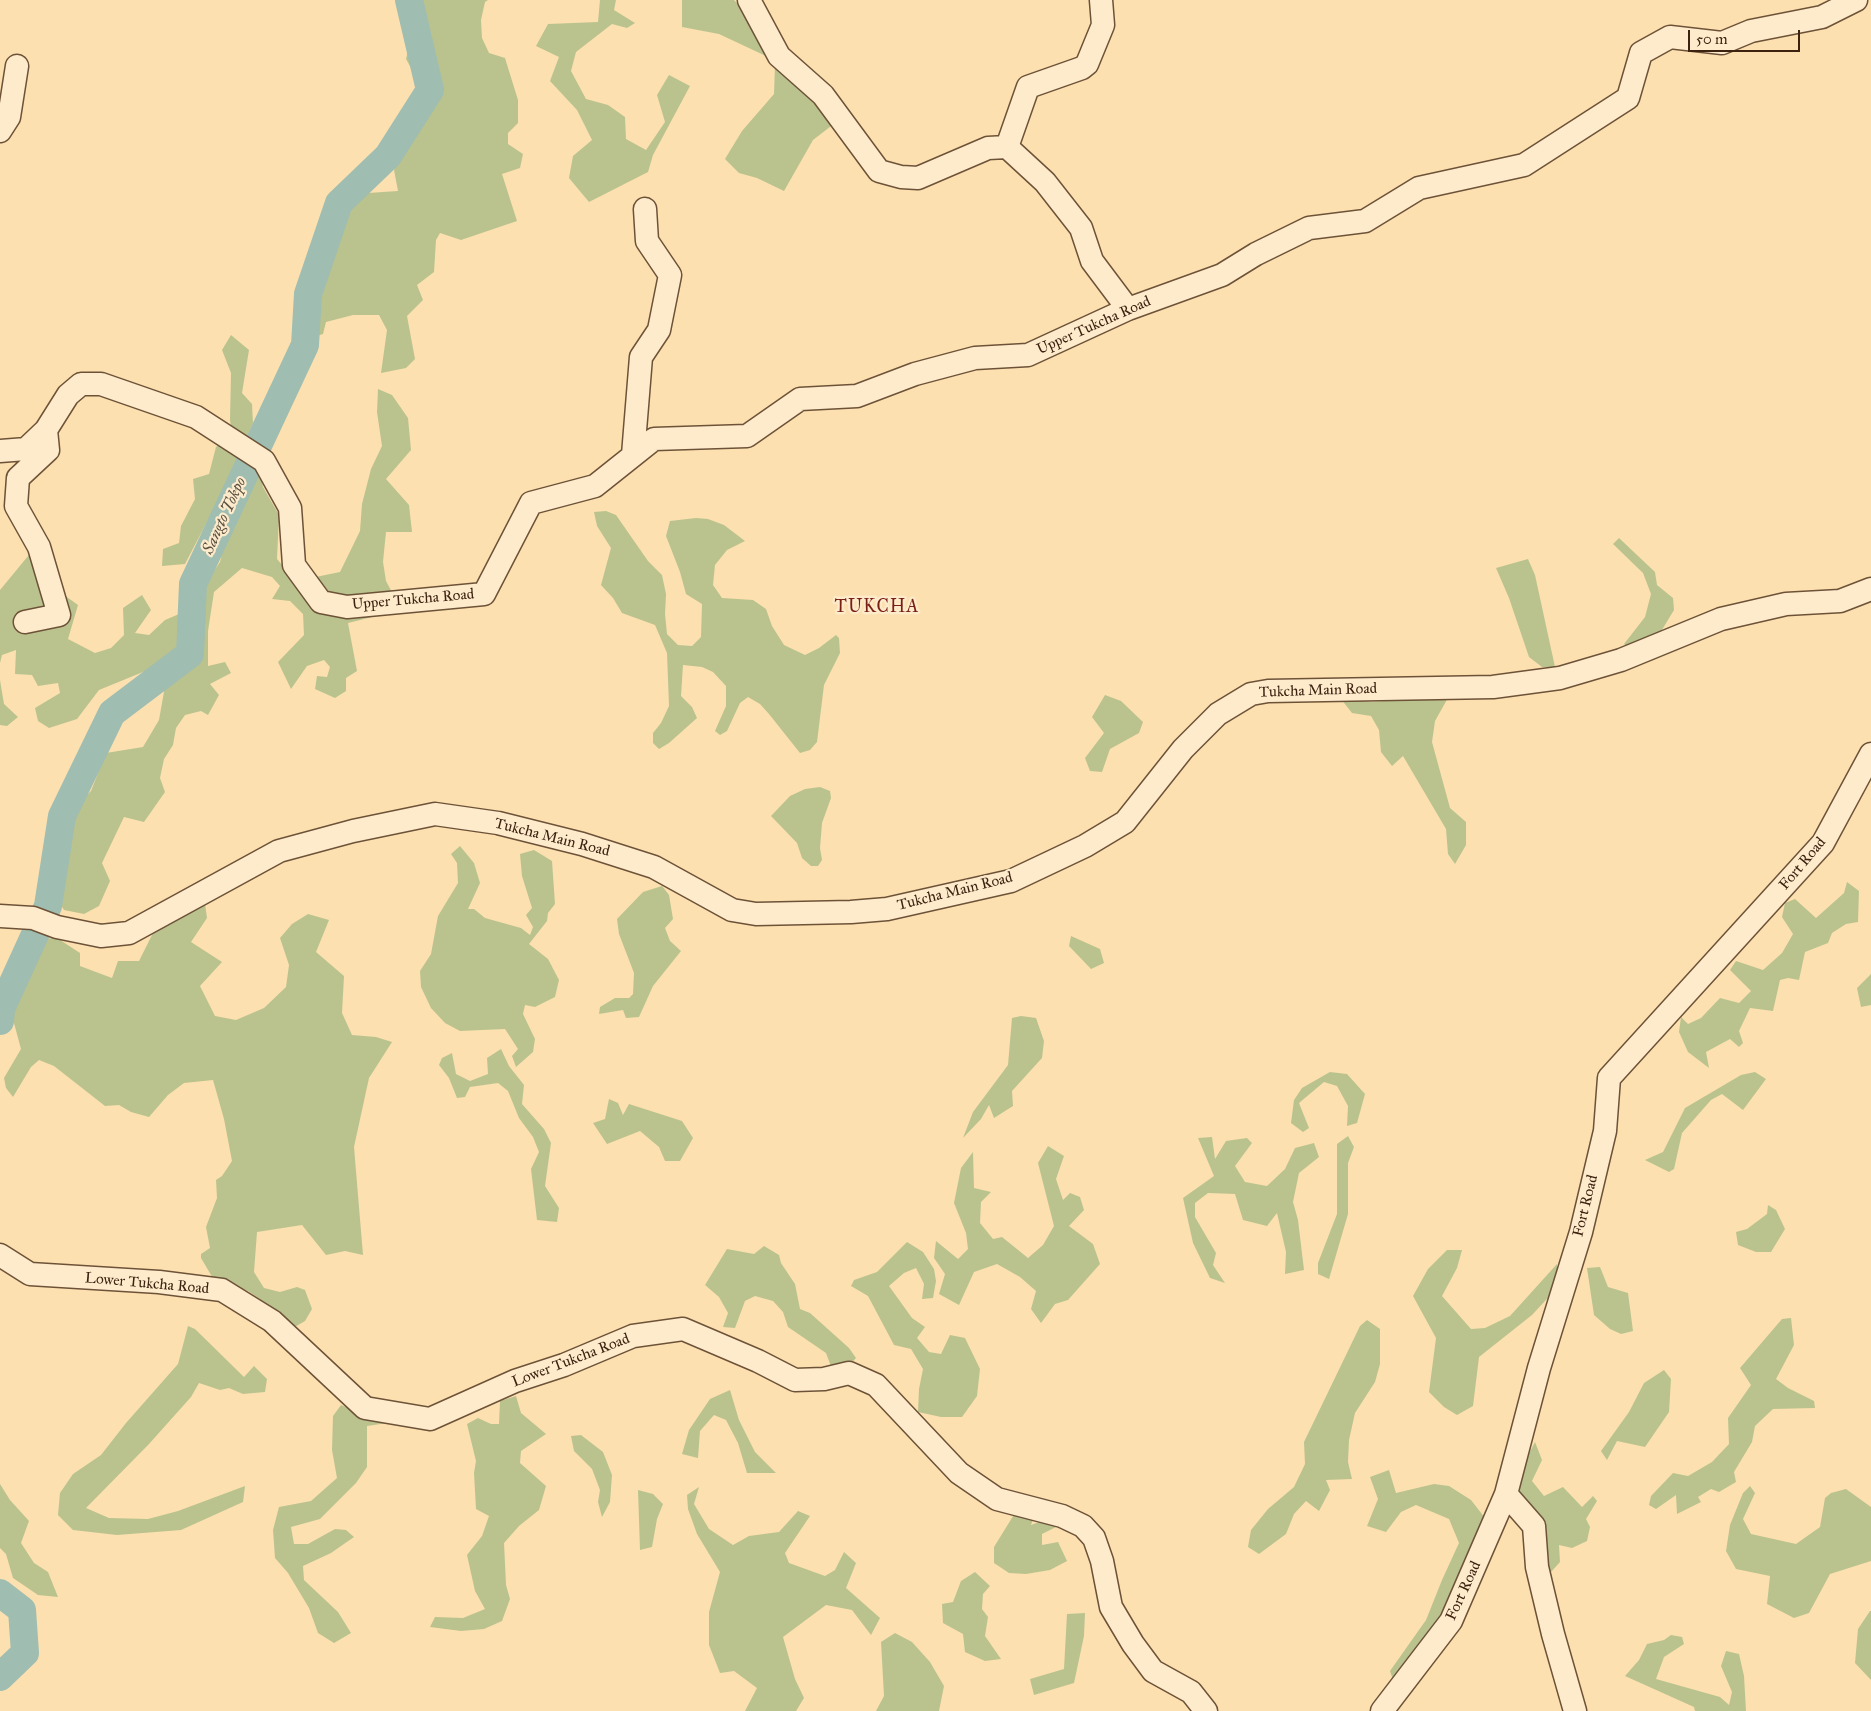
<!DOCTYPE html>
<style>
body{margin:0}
#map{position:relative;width:1871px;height:1711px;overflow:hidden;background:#fce0b0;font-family:"IM FELL Great Primer",serif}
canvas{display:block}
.scale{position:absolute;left:1688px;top:30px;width:112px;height:22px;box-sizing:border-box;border:2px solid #3d2210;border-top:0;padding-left:6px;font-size:15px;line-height:18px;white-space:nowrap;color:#3d2210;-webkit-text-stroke:4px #fdebcc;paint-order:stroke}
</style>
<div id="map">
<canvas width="1871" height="1711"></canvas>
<div class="scale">50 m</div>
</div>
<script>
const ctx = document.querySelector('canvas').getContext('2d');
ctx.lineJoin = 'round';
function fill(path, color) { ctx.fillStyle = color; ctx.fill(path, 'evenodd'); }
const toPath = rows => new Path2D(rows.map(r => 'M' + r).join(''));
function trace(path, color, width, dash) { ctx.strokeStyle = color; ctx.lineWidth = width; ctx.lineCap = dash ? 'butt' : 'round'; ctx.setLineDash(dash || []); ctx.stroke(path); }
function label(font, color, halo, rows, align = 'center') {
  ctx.font = font + ' "IM FELL Great Primer",serif'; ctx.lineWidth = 4.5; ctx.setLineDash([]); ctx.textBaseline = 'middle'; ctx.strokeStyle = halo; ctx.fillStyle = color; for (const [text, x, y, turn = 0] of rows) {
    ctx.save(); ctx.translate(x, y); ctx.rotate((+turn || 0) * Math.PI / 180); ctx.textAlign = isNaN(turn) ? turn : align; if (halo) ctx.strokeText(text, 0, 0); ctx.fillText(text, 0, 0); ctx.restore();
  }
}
fill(toPath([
 [404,0,488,0,485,2,481,20,482,38,489,53,505,58,518,100,518,123,508,133,508,144,523,154,520,168,502,174,517,221,461,240,440,233,436,240,434,272,417,285,423,300,407,316,415,359,406,368,381,373,387,330,379,315,353,315,326,322,323,334,317,336,313,300,320,272,341,214,368,193,398,191,394,170,402,147,431,108,440,86,419,82,406,59,410,43,402,1],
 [600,0,616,0,614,10,635,23,627,28,612,24,576,52,571,71,586,99,608,105,625,117,626,139,646,150,665,122,657,95,669,75,690,86,653,155,648,172,589,202,569,178,573,156,592,140,577,110,550,81,559,57,536,46,548,24,598,22],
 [682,0,734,0,752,18,768,57,719,34,682,27],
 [775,65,804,90,835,123,813,140,784,191,757,178,739,173,725,159,742,131,774,94],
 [231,335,249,350,242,393,252,404,253,423,222,493,185,564,162,566,163,549,179,543,181,526,195,499,193,479,209,474,216,447,232,433,230,420,231,373,222,350],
 [378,389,392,395,408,418,411,450,386,479,409,505,412,532,386,532,383,562,386,581,393,594,372,617,348,623,357,671,346,678,346,691,335,698,315,689,317,676,327,677,330,667,324,660,307,666,291,689,278,662,304,635,303,614,290,601,272,599,280,586,272,577,242,568,214,592,208,631,208,666,225,662,231,673,210,684,219,695,208,715,201,711,185,715,176,728,173,745,164,759,160,778,165,792,144,822,124,817,102,863,110,881,99,906,84,914,64,910,56,897,63,850,74,808,91,791,106,753,143,747,159,720,165,686,152,674,143,672,99,690,77,719,49,728,38,721,35,708,60,693,58,683,38,686,32,675,15,674,16,650,2,655,0,663,0,590,33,550,64,595,78,605,68,639,95,653,111,648,124,635,123,608,142,595,151,610,135,633,149,635,165,620,198,606,204,586,220,562,225,540,236,516,260,473,263,487,279,515,277,559,296,581,340,572,360,531,362,504,371,469,382,446,377,412],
 [606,511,616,515,648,561,662,575,666,594,665,614,667,634,678,645,692,646,701,637,702,604,686,594,680,572,666,536,670,521,696,518,708,519,724,525,745,541,727,550,715,565,713,585,722,598,753,600,766,609,772,626,784,645,805,655,819,648,836,635,839,638,840,653,824,685,817,742,810,750,800,753,769,714,760,704,748,697,740,703,727,731,720,735,715,731,726,706,726,686,713,672,702,667,683,665,681,696,692,707,697,718,669,743,659,749,653,743,653,733,661,723,669,706,667,653,655,625,622,613,613,598,601,585,611,548,597,526,594,512],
 [1619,538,1655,572,1657,585,1673,598,1674,610,1657,638,1630,649,1624,644,1645,617,1651,594,1643,573,1613,544],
 [1528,559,1535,575,1555,667,1542,667,1529,657,1509,598,1496,568],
 [0,680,4,704,18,717,7,726,0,725],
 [1105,695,1121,701,1143,722,1139,733,1110,749,1102,772,1090,771,1085,758,1104,733,1092,717],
 [1449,696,1435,721,1432,742,1450,808,1466,822,1466,845,1455,864,1448,854,1446,829,1403,756,1392,766,1381,752,1379,730,1371,716,1352,713,1341,699,1373,702],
 [820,787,830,791,831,798,822,823,820,848,822,860,818,866,811,866,802,858,797,843,771,816,790,796,805,789],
 [460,846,474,863,480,883,468,909,474,909,485,918,521,928,530,935,533,927,526,915,532,908,522,876,520,854,534,850,552,861,555,904,548,913,547,921,529,944,548,959,559,980,555,997,535,1007,525,1005,523,1014,535,1039,533,1052,516,1067,512,1056,518,1049,505,1029,460,1031,445,1023,431,1008,421,987,420,971,431,954,438,916,458,883,457,863,451,854],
 [1847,882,1859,891,1858,922,1846,924,1832,933,1828,943,1805,952,1799,980,1788,978,1780,980,1773,1011,1750,1008,1739,1031,1743,1043,1739,1047,1730,1039,1706,1052,1709,1068,1688,1052,1679,1032,1681,1017,1688,1024,1701,1018,1720,998,1739,1003,1751,991,1730,970,1736,961,1763,970,1782,953,1793,934,1782,917,1785,903,1795,899,1816,918,1844,893],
 [662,886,669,895,673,919,665,928,670,941,681,951,653,986,639,1017,626,1018,623,1010,599,1014,600,1007,615,998,629,998,633,994,634,973,619,934,617,919,643,892],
 [205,904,207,918,191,942,222,962,200,986,215,1016,236,1020,264,1008,286,987,289,965,280,938,292,924,308,914,329,920,316,952,344,976,342,1013,352,1035,376,1037,392,1042,369,1078,354,1147,363,1255,345,1251,326,1255,302,1225,257,1232,254,1272,264,1288,280,1292,297,1287,305,1290,312,1309,305,1321,293,1328,280,1320,267,1304,248,1291,214,1280,201,1258,201,1254,210,1248,206,1227,217,1198,216,1180,222,1176,232,1161,224,1119,213,1080,184,1083,168,1095,149,1117,131,1112,119,1105,105,1106,54,1066,39,1060,31,1067,13,1097,6,1088,4,1078,21,1049,11,1012,16,999,28,982,37,960,37,939,57,938,80,953,80,966,112,978,118,961,139,961,156,927],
 [1071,936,1100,949,1104,963,1091,969,1069,946],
 [1871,974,1871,1005,1861,1007,1857,988],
 [1021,1016,1036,1018,1044,1041,1042,1058,1012,1091,1013,1106,994,1118,989,1105,981,1119,963,1138,973,1112,1008,1065,1012,1018],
 [501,1049,509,1066,524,1085,522,1104,544,1129,551,1143,545,1186,559,1208,557,1222,537,1220,531,1169,539,1152,533,1137,519,1118,508,1091,498,1083,470,1087,465,1097,457,1098,449,1078,439,1065,442,1058,452,1053,456,1074,470,1081,488,1074,487,1058],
 [1330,1072,1347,1074,1365,1094,1357,1123,1347,1126,1348,1106,1337,1086,1324,1082,1299,1103,1309,1128,1303,1132,1291,1123,1294,1100,1302,1088],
 [1755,1072,1766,1079,1743,1110,1722,1094,1711,1100,1682,1133,1674,1169,1669,1172,1645,1160,1663,1152,1685,1108,1741,1075],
 [609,1099,618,1103,623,1115,629,1104,682,1121,693,1138,680,1161,665,1161,659,1147,640,1131,607,1144,593,1123,605,1119],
 [1348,1136,1354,1147,1348,1163,1348,1214,1329,1279,1318,1274,1318,1263,1337,1214,1337,1144],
 [1212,1137,1215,1159,1226,1141,1247,1138,1252,1143,1235,1166,1245,1182,1267,1186,1285,1169,1295,1148,1314,1143,1319,1157,1299,1173,1293,1202,1298,1220,1304,1270,1285,1274,1286,1252,1277,1213,1267,1226,1243,1220,1235,1194,1208,1193,1195,1203,1195,1217,1216,1253,1213,1265,1225,1283,1210,1278,1193,1243,1183,1198,1214,1176,1198,1138],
 [1048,1146,1064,1156,1056,1179,1063,1200,1070,1193,1080,1197,1084,1210,1069,1226,1093,1244,1100,1264,1068,1300,1055,1304,1041,1323,1031,1309,1036,1291,1020,1277,997,1264,974,1272,959,1305,939,1294,945,1274,934,1258,936,1241,958,1259,968,1249,966,1233,954,1203,961,1168,973,1152,974,1188,991,1192,981,1202,980,1223,993,1239,1002,1237,1028,1258,1043,1245,1054,1226,1038,1163],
 [1768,1205,1776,1210,1785,1229,1771,1252,1756,1252,1738,1245,1736,1232,1747,1229,1767,1214],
 [907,1242,923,1252,934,1269,936,1281,933,1298,922,1299,924,1284,916,1268,904,1273,889,1286,912,1318,925,1327,917,1338,929,1352,941,1354,950,1335,965,1338,980,1369,977,1396,962,1417,941,1417,918,1412,919,1389,923,1369,911,1349,894,1345,868,1296,851,1286,854,1280,877,1272],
 [764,1246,779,1255,781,1263,795,1284,800,1309,810,1313,849,1348,856,1358,847,1368,832,1369,826,1353,788,1327,783,1312,773,1301,755,1296,745,1301,735,1328,723,1327,728,1313,719,1297,705,1285,727,1249,754,1254],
 [1447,1250,1462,1250,1457,1268,1442,1296,1471,1329,1485,1328,1510,1316,1557,1264,1557,1288,1532,1315,1479,1357,1473,1406,1457,1415,1444,1407,1429,1392,1436,1338,1413,1296,1428,1269],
 [1600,1267,1608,1287,1628,1293,1633,1331,1621,1334,1610,1329,1594,1315,1587,1268],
 [1791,1318,1794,1345,1776,1379,1788,1388,1814,1401,1815,1408,1773,1409,1755,1426,1752,1442,1734,1472,1736,1482,1719,1492,1711,1489,1698,1497,1701,1502,1677,1514,1676,1495,1656,1509,1649,1505,1651,1496,1673,1473,1688,1476,1712,1462,1729,1444,1728,1418,1751,1385,1740,1368,1782,1319],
 [1367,1320,1380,1329,1380,1364,1375,1382,1355,1413,1349,1440,1348,1462,1352,1479,1326,1480,1330,1490,1319,1511,1306,1501,1294,1514,1286,1534,1259,1554,1248,1547,1251,1530,1268,1509,1294,1487,1305,1464,1304,1442,1360,1326],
 [188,1326,195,1329,244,1377,254,1366,267,1379,265,1392,243,1394,229,1388,220,1390,199,1383,191,1397,149,1444,86,1508,109,1518,148,1519,178,1511,245,1486,243,1502,181,1530,117,1535,73,1530,58,1515,60,1493,73,1474,101,1455,126,1423,178,1364],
 [1664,1370,1671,1379,1669,1412,1645,1447,1617,1441,1607,1460,1601,1451,1629,1412,1644,1383],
 [730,1390,739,1420,755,1452,776,1473,747,1473,738,1443,726,1420,714,1415,700,1431,698,1458,682,1454,689,1430,710,1399],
 [516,1396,521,1413,546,1434,521,1451,520,1463,546,1486,539,1510,519,1526,504,1543,506,1585,510,1599,502,1621,484,1629,461,1631,430,1627,435,1617,463,1618,485,1609,475,1591,467,1555,482,1536,489,1516,476,1509,474,1473,476,1461,467,1424,478,1418,491,1424,499,1424,500,1401],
 [341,1405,362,1414,394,1422,367,1426,367,1467,356,1483,320,1519,291,1527,294,1544,308,1544,335,1529,346,1530,354,1537,331,1553,303,1566,304,1580,338,1612,351,1633,334,1643,318,1633,309,1608,288,1573,275,1558,273,1530,279,1507,311,1501,337,1478,332,1450,333,1416],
 [581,1435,603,1452,612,1475,610,1502,602,1517,598,1502,600,1490,592,1469,574,1451,571,1436],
 [1535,1442,1542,1460,1532,1481,1544,1496,1563,1487,1582,1507,1593,1496,1597,1501,1586,1519,1590,1527,1587,1541,1572,1548,1559,1545,1560,1562,1551,1572,1543,1567,1517,1498,1521,1469],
 [1389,1470,1396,1493,1434,1484,1449,1486,1471,1500,1485,1518,1448,1603,1432,1631,1393,1680,1390,1671,1426,1620,1442,1580,1459,1543,1449,1519,1416,1505,1401,1512,1386,1532,1367,1526,1378,1499,1370,1477],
 [0,1484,10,1500,29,1521,21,1543,34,1563,48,1572,58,1597,38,1595,13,1578,6,1554,0,1548],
 [1750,1486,1755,1493,1743,1519,1751,1534,1796,1544,1820,1527,1825,1498,1831,1493,1846,1489,1871,1507,1871,1561,1830,1574,1809,1613,1794,1618,1767,1604,1770,1576,1736,1569,1726,1551,1730,1525,1743,1493],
 [699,1487,694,1504,709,1529,733,1545,749,1536,779,1532,798,1511,810,1516,785,1553,789,1563,825,1576,835,1570,844,1552,856,1563,846,1588,880,1618,871,1635,852,1610,826,1605,783,1637,795,1679,804,1698,796,1711,745,1711,757,1688,734,1671,720,1673,709,1645,709,1612,720,1572,697,1534,688,1509,687,1495],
 [638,1490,653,1494,663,1504,657,1519,652,1547,640,1550],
 [1015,1513,1035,1514,1031,1525,1042,1521,1058,1526,1042,1534,1042,1545,1058,1542,1067,1561,1050,1570,1026,1574,1009,1573,994,1563,994,1547],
 [975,1572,990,1586,983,1594,982,1609,988,1617,985,1636,1001,1659,985,1661,965,1652,963,1634,943,1623,942,1604,953,1602,961,1581],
 [1870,1611,1871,1611,1871,1680,1855,1663,1858,1629],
 [1085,1613,1084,1636,1074,1683,1034,1695,1030,1679,1064,1669,1067,1614],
 [895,1633,912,1642,930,1662,944,1686,939,1711,876,1711,884,1696,881,1642],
 [1671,1635,1682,1637,1684,1644,1664,1657,1656,1679,1720,1697,1729,1705,1732,1692,1721,1666,1726,1651,1739,1654,1744,1676,1746,1711,1695,1711,1694,1707,1625,1676,1639,1660,1647,1644,1664,1640]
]), '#bac38e');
trace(toPath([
 [0,1021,1,1009,48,906,62,816,112,713,190,654,193,584,305,345,308,294,339,203,388,156,430,90,409,0],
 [0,1593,22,1610,25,1653,0,1677]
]), '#9fbdb0', 28);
const minor = toPath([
 [749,0,779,56,823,95,879,171,901,177,918,178,988,148,1007,147,1045,182,1081,228,1092,261,1128,309],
 [0,131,9,117,17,66],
 [1007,147,1028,87,1082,68,1087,64,1103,25,1101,0],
 [0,451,26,449,46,430,68,395,81,384,101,384,196,417,264,461,290,508,294,565,321,602,347,607,484,594,531,503,595,486,654,439,747,436,800,399,857,396,915,374,975,358,1028,355,1128,309,1222,275,1256,254,1309,228,1365,221,1419,188,1524,165,1628,98,1641,53,1670,37,1722,43,1751,31,1822,17,1856,0],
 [633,455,641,357,659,330,670,275,647,241,645,209],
 [25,622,59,615,39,547,16,506,18,478,48,450,46,430],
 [0,916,33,918,57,927,101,936,129,933,279,851,353,831,435,814,498,823,582,844,654,867,732,910,756,914,851,912,887,909,1011,881,1085,846,1125,822,1183,749,1218,714,1251,694,1268,691,1493,687,1560,678,1621,660,1721,619,1786,604,1840,601,1871,589],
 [0,1255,30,1274,159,1282,222,1290,272,1321,365,1408,430,1419,515,1381,564,1365,633,1336,683,1329,758,1361,795,1380,824,1379,849,1373,876,1385,959,1473,997,1499,1062,1516,1083,1526,1094,1538,1102,1561,1111,1607,1133,1644,1153,1671,1191,1692,1206,1711],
 [1506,1494,1534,1526,1537,1567,1553,1634,1575,1711],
 [1382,1711,1451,1621,1506,1494,1539,1368,1581,1232,1605,1131,1609,1078,1823,843,1871,754]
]);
trace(minor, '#6d5238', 25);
trace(minor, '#fdebcc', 22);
label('15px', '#3d2210', '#fdebcc', [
 ["Upper Tukcha Road",1094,326,-24],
 ["Upper Tukcha Road",413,600,-5],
 ["Tukcha Main Road",1318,691,-2],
 ["Tukcha Main Road",552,838,14],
 ["Fort Road",1803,864,-50],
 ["Tukcha Main Road",955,892,-14],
 ["Fort Road",1586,1206,-76],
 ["Lower Tukcha Road",147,1284,5],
 ["Lower Tukcha Road",571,1361,-21],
 ["Fort Road",1464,1591,-65]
]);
label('italic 16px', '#5a5040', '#fdebcc', [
 ["Sangto Tokpo",225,516,-65]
]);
ctx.letterSpacing = '1px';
label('18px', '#7a1f14', '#fdebcc', [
 ["TUKCHA",877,608]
]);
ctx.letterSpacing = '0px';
</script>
